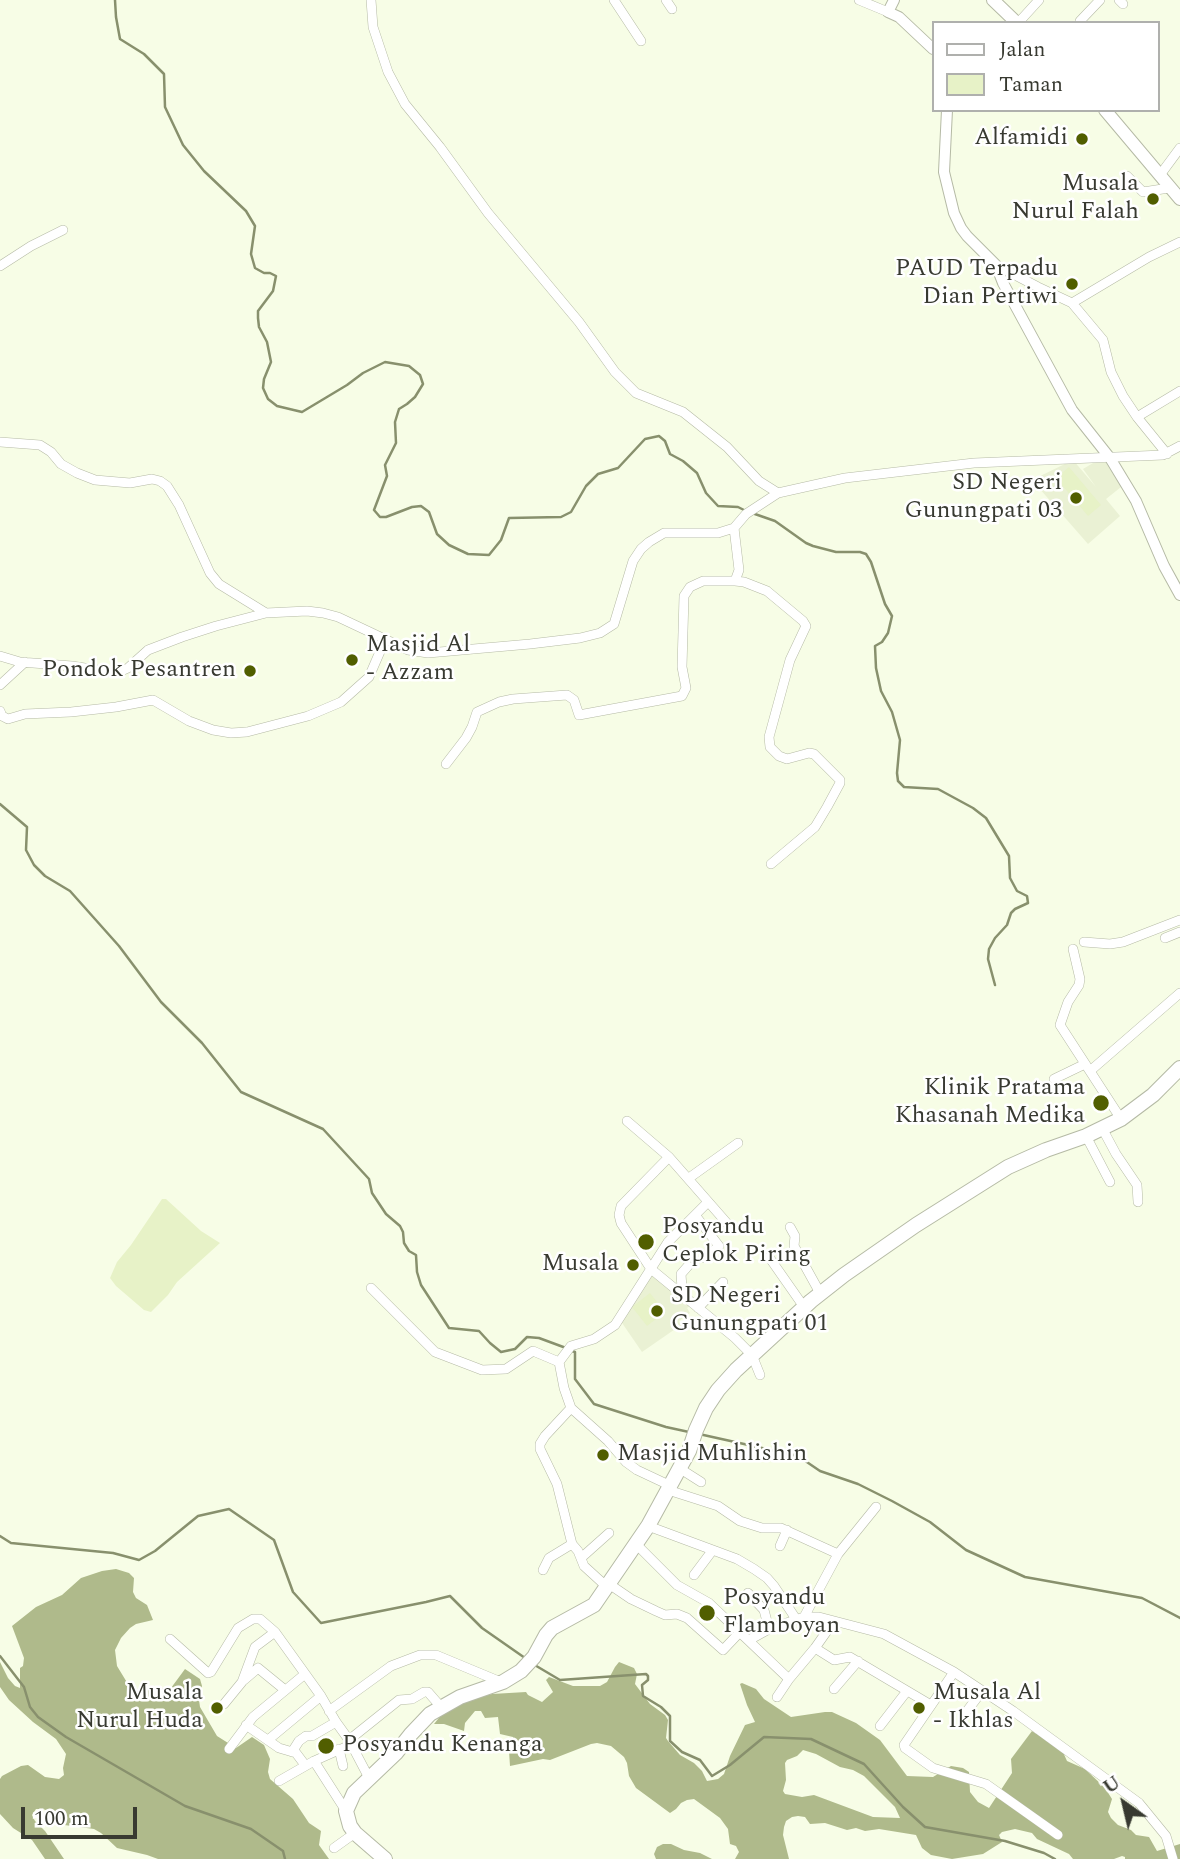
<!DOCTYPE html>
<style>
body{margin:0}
#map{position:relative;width:1180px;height:1859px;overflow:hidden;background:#f7fde6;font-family:Spectral,serif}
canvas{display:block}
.legend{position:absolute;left:932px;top:21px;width:228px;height:91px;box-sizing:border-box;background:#fff;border:2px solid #afb0ad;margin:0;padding:9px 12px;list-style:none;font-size:21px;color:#383a31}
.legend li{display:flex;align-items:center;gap:14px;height:35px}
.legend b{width:35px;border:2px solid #afb0ad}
.north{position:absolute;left:1089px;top:1768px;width:70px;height:70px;-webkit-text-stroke:5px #fff;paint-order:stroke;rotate:326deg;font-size:19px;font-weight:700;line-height:28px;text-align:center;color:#383a31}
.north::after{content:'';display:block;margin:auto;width:24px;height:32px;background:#383a31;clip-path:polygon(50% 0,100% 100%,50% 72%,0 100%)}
.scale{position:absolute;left:21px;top:1807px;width:116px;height:32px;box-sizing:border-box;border:4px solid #383a31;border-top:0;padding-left:9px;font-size:21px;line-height:24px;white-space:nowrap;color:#383a31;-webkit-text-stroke:5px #fff;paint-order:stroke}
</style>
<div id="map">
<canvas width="1180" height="1859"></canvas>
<ul class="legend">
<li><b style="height:9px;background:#fff"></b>Jalan</li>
<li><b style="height:19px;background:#e7f2c7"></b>Taman</li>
</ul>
<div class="north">U</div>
<div class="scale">100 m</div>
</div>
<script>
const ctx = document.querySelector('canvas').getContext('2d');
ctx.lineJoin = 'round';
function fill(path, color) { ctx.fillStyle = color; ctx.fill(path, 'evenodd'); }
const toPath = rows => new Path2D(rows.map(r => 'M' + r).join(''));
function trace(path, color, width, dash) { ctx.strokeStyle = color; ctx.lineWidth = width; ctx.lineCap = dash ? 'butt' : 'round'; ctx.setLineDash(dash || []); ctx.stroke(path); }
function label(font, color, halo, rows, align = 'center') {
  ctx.font = font + ' Spectral,serif'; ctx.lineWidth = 5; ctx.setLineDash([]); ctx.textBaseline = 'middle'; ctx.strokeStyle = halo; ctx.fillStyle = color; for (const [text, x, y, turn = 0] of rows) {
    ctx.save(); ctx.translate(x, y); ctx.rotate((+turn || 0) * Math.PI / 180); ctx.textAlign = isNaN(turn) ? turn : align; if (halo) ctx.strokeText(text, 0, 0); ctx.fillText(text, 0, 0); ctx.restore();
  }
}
fill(toPath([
 [1073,460,1096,487,1083,469,1093,463,1106,463,1121,487,1106,499,1120,516,1088,544,1032,480],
 [654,1268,696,1302,687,1308,690,1313,679,1321,681,1325,642,1352,620,1320]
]), '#eaf1d4');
fill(toPath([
 [1069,467,1101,505,1088,516,1056,478],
 [162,1199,166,1199,201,1231,220,1243,177,1282,168,1295,151,1312,144,1310,116,1286,110,1278,117,1262,131,1245],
 [650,1293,665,1312,647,1326,632,1307]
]), '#e7f2c7');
fill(toPath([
 [116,1569,129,1573,134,1578,133,1592,136,1598,147,1605,153,1620,136,1624,130,1628,121,1638,115,1650,117,1666,131,1689,138,1692,158,1686,164,1689,171,1688,185,1669,200,1679,202,1686,199,1700,200,1707,217,1736,236,1748,252,1737,264,1745,270,1759,268,1772,270,1779,293,1799,309,1823,321,1831,319,1845,329,1859,158,1859,147,1855,117,1848,101,1833,94,1829,57,1824,51,1812,43,1809,36,1809,32,1815,35,1821,45,1831,64,1859,45,1859,32,1840,13,1828,0,1814,0,1779,2,1776,21,1766,28,1765,45,1777,59,1779,64,1775,63,1768,66,1754,56,1739,33,1722,9,1700,0,1687,0,1662,8,1678,15,1686,20,1688,20,1668,23,1666,24,1658,12,1626,36,1607,62,1595,81,1578,102,1571],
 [619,1662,634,1668,637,1674,635,1684,650,1704,665,1715,668,1720,666,1738,668,1741,680,1755,694,1763,702,1771,707,1781,718,1779,724,1774,730,1756,745,1725,755,1722,747,1705,740,1684,742,1683,756,1689,764,1699,791,1717,825,1712,832,1712,856,1723,880,1740,907,1776,933,1777,951,1766,963,1768,969,1772,970,1792,978,1802,989,1808,1012,1773,1011,1759,1032,1731,1062,1750,1067,1761,1085,1769,1105,1788,1112,1799,1108,1812,1111,1818,1118,1825,1131,1830,1136,1835,1149,1837,1157,1851,1180,1844,1180,1859,1125,1859,1125,1857,1122,1856,1114,1859,1073,1859,1069,1854,1037,1839,1032,1833,1015,1829,1002,1832,999,1835,1002,1842,983,1854,952,1859,931,1855,922,1848,916,1835,879,1829,865,1831,856,1828,847,1830,825,1823,810,1824,805,1817,798,1816,792,1817,786,1821,784,1827,783,1835,789,1859,729,1859,735,1859,739,1852,736,1846,730,1844,728,1829,720,1818,694,1799,687,1800,681,1803,676,1809,670,1813,636,1788,629,1776,627,1763,624,1757,611,1746,597,1743,591,1744,550,1760,543,1759,510,1766,509,1751,514,1750,513,1737,500,1734,498,1717,485,1718,481,1711,475,1711,465,1723,464,1731,444,1724,434,1724,442,1714,448,1711,471,1699,492,1694,526,1692,528,1695,542,1702,553,1692,546,1680,549,1677,573,1686,600,1686,607,1682,615,1667],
 [803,1750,816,1754,840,1767,853,1770,864,1776,895,1807,900,1818,873,1817,814,1795,802,1797,785,1794,783,1791,786,1780,785,1763,787,1760,797,1756],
 [663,1844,671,1844,684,1850,700,1853,712,1859,724,1859,656,1859,654,1854,657,1847]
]), '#afba8b');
trace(toPath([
 [115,0,116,17,120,39,144,54,164,74,165,107,183,145,204,171,246,211,255,226,251,254,255,268,264,273,270,273,276,276,273,291,258,311,258,318,259,327,267,342,271,362,264,379,263,388,268,399,277,406,302,412,347,385,363,373,385,362,409,366,420,375,423,384,415,397,407,404,399,409,395,422,396,443,385,465,387,476,374,510,380,517,386,517,412,507,421,506,429,512,437,534,449,545,468,554,489,555,501,540,509,518,561,517,571,512,586,486,598,474,618,468,645,439,659,436,665,441,670,454,683,461,697,473,706,493,718,506,738,507,746,511],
 [752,513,775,521,806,543,813,546,836,552,860,552,866,554,871,562,885,604,892,616,888,633,882,642,875,646,876,668,881,691,892,712,900,740,897,773,898,781,904,787,938,789,973,808,986,818,1009,856,1010,878,1017,891,1027,896,1028,903,1015,909,1011,913,1007,925,995,938,989,949,988,959,995,985],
 [0,804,27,827,26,850,34,865,45,876,70,891,119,946,161,1002,202,1043,241,1092,323,1129,369,1179,372,1193,386,1214,400,1226,403,1232,404,1243,409,1251,416,1255,417,1272,421,1285,449,1328,479,1331,490,1343,501,1352,515,1349,527,1337,539,1338,566,1348],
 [572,1351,575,1352,575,1379,594,1404,666,1427,689,1432],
 [699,1434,798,1456,820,1471,858,1484,892,1501,930,1522,966,1550,1025,1577,1142,1598,1180,1618],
 [0,1536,11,1543,113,1553,139,1560,155,1551,198,1516,229,1509,274,1540,293,1592,321,1623,426,1602,450,1596,482,1628,525,1658],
 [0,1656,24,1687,30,1707,38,1717,66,1737,185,1806,251,1829,283,1851,285,1859],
 [533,1664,560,1680,646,1674,648,1676,648,1680,642,1685,643,1696,661,1707,670,1716,670,1741,682,1752,700,1760,712,1776,730,1765,764,1737,811,1739,864,1764,903,1807,925,1827,1005,1841,1044,1853,1055,1859]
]), '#88906d', 2.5);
const minor = toPath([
 [371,0,373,27,388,72,405,104,440,147,488,213,579,322,615,372,636,393,683,412,727,447,759,481,778,493],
 [614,0,641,41],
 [666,0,672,9],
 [859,0,888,12],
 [1119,0,1123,4],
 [1080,21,1100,0],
 [1018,23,1039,0],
 [1160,175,1180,148],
 [1127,176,1143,192,1169,188],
 [996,265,1038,287,1072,303,1103,340,1111,372,1123,396,1137,417,1167,454],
 [0,266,31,246,63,230],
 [1072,303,1149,257,1180,242],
 [1137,417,1180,391],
 [0,442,40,445,51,452,61,464,77,473,95,480,130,483,152,479,160,481,167,486,179,505,210,573,219,584,266,613],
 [735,581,744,582,767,591,803,621,806,626,790,660,769,737,770,747,779,756,787,759,809,753,814,754,840,780,840,783,827,807,815,827,771,864],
 [0,656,20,662,72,666,117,673,128,668,148,650,182,637,216,626,266,613,307,611,323,613,338,617,408,650,428,653,530,644,580,638,600,633,614,624,633,561,641,549,649,542,664,533,718,533,734,528,746,514,778,493,845,478,974,463,1163,455,1180,446],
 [0,685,25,662],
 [0,711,2,716,8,719,25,714,71,712,116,707,153,700,189,721,213,730,231,733,247,732,308,716,341,702,369,677,385,640],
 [446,764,466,738,472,727,477,712,499,702,513,699,567,695,574,700,579,715,682,696,686,688,682,667,684,596,690,587,703,581,735,581,739,570,734,528],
 [1165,938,1180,932],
 [1084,942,1110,944,1123,942,1180,920],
 [1073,949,1080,979,1079,985,1068,1002,1060,1025,1121,1119],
 [1090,1071,1180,993],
 [1054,1079,1085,1064],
 [627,1121,669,1157,733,1230],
 [1102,1128,1116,1154,1137,1185,1138,1202],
 [1086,1136,1110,1182],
 [669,1157,621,1206,619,1215,621,1223,651,1269,735,1338,752,1355,760,1375],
 [689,1178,738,1143],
 [695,1215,719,1246,705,1258],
 [790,1227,795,1236,794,1246,820,1293],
 [769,1257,804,1307],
 [371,1288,435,1352,482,1370,506,1369,533,1351,559,1362],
 [679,1292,682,1288,681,1274,688,1266],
 [698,1308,723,1282],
 [571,1408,545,1436,540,1444,540,1449,557,1484,572,1544,578,1551,584,1566,607,1587],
 [679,1468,701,1482],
 [671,1486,637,1470,626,1462,608,1441,571,1408,564,1388,559,1362,571,1346,594,1339,615,1325,668,1242,708,1202],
 [668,1490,718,1506,740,1521,762,1528,781,1528,838,1554],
 [648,1526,737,1559,754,1569,767,1578,774,1586,796,1619],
 [636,1544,677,1585,709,1603,789,1679,815,1648,834,1621],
 [780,1546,787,1530],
 [581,1558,609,1533],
 [543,1570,549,1558,572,1544],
 [694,1575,712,1551],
 [609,1584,631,1599,656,1611,665,1615,677,1614,687,1618,723,1650,740,1632],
 [748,1593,764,1610,769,1629],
 [804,1617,838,1554,876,1507],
 [170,1639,208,1673,211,1672,238,1628,253,1619,260,1619,275,1632,321,1696,336,1722,349,1740,369,1778],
 [749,1640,769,1629,804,1617,819,1617,884,1634,954,1672,1013,1711,1139,1803,1166,1836,1173,1859],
 [815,1648,834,1660,850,1657,931,1705],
 [954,1672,904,1745,905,1748,933,1768,986,1784,1058,1835],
 [244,1680,258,1668,285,1690],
 [834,1689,858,1661],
 [777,1697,789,1679],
 [224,1704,242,1682,255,1647,275,1632],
 [329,1711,391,1666,420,1655,436,1655,501,1682],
 [964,1715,982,1691],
 [246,1725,279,1748,296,1753,305,1765],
 [880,1726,907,1691],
 [268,1740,321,1696],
 [349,1740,399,1700,412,1699,424,1692,428,1692,441,1707],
 [229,1749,253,1717,305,1674],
 [339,1749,343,1766],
 [292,1752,299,1741,306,1736,312,1736,336,1722],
 [314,1761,346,1811],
 [279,1781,314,1761,350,1745],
 [334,1848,355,1833]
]);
const tertiary = toPath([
 [894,0,888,12,899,17,933,49],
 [947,110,944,172,954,213,961,228,967,236,996,265,1003,283,1072,410,1110,458,1136,501,1164,566,1180,595]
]);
const secondary = toPath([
 [993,0,1017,23],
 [1105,110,1180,199]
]);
const primary = toPath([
 [385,1859,355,1833,350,1826,346,1811,354,1793,396,1753,411,1734,430,1714,460,1697,503,1682,521,1671,534,1657,546,1635,552,1628,594,1605,648,1526,689,1451,696,1430,706,1408,718,1390,736,1370,811,1301,844,1275,916,1225,1008,1167,1046,1150,1086,1136,1121,1119,1153,1095,1180,1068]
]);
trace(minor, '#b5baa5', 10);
trace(tertiary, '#b5baa5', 12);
trace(secondary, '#b5baa5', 14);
trace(primary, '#b5baa5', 16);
trace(minor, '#fff', 9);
trace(tertiary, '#fff', 10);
trace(secondary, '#fff', 12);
trace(primary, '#fff', 14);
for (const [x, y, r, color] of [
 [1082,139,7,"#515e00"],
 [1153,199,7,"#515e00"],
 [1072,284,7,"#515e00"],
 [1076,498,7,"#515e00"],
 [352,660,7,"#515e00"],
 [250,671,7,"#515e00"],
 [1101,1103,9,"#515e00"],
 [646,1242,9,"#515e00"],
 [633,1265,7,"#515e00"],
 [657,1311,7,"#515e00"],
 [603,1455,7,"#515e00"],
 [707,1613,9,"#515e00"],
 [217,1708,7,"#515e00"],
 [919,1708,7,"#515e00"],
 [326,1746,9,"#515e00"]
]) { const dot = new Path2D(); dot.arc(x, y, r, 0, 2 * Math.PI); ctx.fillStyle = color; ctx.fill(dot); trace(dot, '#fff', 2.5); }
label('24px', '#383a31', '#fff', [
 ["Alfamidi",1068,139],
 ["Musala",1139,185],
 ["Nurul Falah",1139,213],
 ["PAUD Terpadu",1058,270],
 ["Dian Pertiwi",1058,298],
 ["SD Negeri",1062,484],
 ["Gunungpati 03",1062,512],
 ["Masjid Al",366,646,"left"],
 ["- Azzam",366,674,"left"],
 ["Pondok Pesantren",236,671],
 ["Klinik Pratama",1085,1089],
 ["Khasanah Medika",1085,1117],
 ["Posyandu",662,1228,"left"],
 ["Ceplok Piring",662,1256,"left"],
 ["Musala",619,1265],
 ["SD Negeri",671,1297,"left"],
 ["Gunungpati 01",671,1325,"left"],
 ["Masjid Muhlishin",617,1455,"left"],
 ["Posyandu",723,1599,"left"],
 ["Flamboyan",723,1627,"left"],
 ["Musala",203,1694],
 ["Nurul Huda",203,1722],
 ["Musala Al",933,1694,"left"],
 ["- Ikhlas",933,1722,"left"],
 ["Posyandu Kenanga",342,1746,"left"]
], 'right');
</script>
